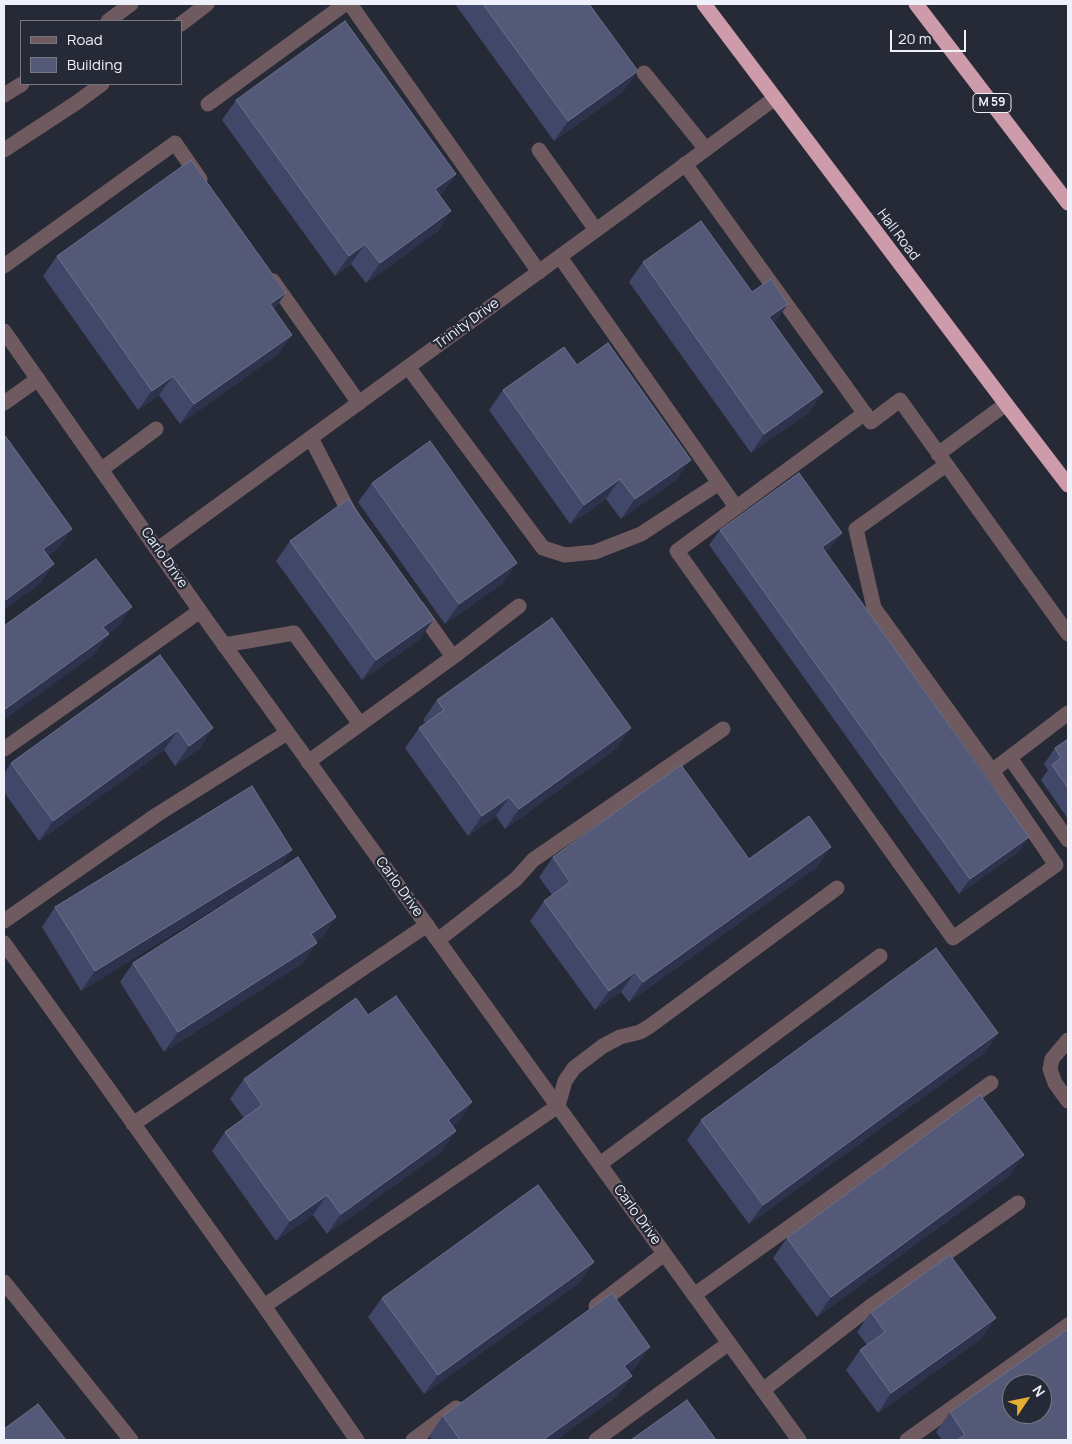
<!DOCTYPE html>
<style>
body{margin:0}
#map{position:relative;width:1072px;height:1444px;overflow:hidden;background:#262936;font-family:Manrope,sans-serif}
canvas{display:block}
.frame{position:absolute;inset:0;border:5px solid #eff1fa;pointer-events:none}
.legend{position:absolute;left:20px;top:20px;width:162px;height:65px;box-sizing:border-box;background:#262936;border:1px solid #767984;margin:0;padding:6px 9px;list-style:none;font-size:15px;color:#eff1fa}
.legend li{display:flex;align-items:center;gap:10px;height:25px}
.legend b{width:25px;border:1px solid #767984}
.north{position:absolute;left:1002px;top:1374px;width:50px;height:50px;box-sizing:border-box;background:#262936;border:1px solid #767984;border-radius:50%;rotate:56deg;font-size:14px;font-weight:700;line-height:20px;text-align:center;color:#eff1fa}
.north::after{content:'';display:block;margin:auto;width:18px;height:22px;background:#e4ae35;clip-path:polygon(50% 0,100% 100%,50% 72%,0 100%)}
.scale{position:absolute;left:890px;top:30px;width:76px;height:22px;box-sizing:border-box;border:2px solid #eff1fa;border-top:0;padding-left:6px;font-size:15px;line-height:18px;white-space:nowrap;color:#eff1fa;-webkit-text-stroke:4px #262936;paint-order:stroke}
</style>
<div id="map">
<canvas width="1072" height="1444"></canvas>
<div class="frame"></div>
<ul class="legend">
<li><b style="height:6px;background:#6e5a5f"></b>Road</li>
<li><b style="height:14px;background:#545978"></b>Building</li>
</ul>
<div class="north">N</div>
<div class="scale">20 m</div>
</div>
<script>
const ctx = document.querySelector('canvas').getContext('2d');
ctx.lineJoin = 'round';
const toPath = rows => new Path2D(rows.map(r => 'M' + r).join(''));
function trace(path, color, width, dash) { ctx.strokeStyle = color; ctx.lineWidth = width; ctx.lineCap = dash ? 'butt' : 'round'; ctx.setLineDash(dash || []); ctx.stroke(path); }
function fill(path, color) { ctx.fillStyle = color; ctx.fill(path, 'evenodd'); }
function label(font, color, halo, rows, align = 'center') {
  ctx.font = font + ' Manrope,sans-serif'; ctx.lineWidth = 4.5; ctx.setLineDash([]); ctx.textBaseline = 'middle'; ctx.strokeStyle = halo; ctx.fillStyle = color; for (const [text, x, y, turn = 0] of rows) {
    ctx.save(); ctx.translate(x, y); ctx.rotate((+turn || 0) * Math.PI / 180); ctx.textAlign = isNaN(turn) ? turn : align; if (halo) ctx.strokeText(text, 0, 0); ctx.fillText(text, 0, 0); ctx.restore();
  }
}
trace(toPath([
 [350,4,539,272],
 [644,73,706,149],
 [208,104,345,4],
 [539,150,596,230],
 [685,164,871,422,900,400,1068,634],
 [560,257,736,507],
 [4,266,175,143,200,179],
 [273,281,359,403],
 [408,367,543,548,565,555,595,552,641,534,719,483],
 [4,403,38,379],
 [865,413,677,551,953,938,1056,865,992,771,1068,713],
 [311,438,348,510,353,518],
 [938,454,1006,404],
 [946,465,856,529,874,608,992,771],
 [102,469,156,429],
 [418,608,453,657,519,606],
 [224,645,294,633,360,724],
 [4,749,200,611],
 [1010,758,1068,840],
 [308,762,453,657],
 [4,921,158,814,287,733],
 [438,940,516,879,533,860,723,729],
 [4,943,264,1306,558,1106,565,1081,574,1068,603,1046,620,1037,640,1032,650,1026,837,888],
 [1068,1040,1052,1059,1050,1069,1055,1083,1068,1101],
 [133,1124,427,925],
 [600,1164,880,956],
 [4,1282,131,1440],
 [694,1295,991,1083],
 [264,1306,357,1440],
 [596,1306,664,1254],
 [763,1390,871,1306,1018,1203],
 [413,1440,456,1408],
 [596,1440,729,1343],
 [907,1440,1068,1325]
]), '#6e5a5f', 15);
trace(toPath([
 [108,21,131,4],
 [181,24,207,4],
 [4,95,22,84],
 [4,150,76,103,102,84],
 [4,331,212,628,799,1440],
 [158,549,625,209,775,98]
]), '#6e5a5f', 15);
trace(toPath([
 [704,4,1006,404,1068,485],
 [916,4,1068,203]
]), '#cd9ba9', 15);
fill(toPath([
 [455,4,589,4,624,91,554,141],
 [236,100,456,174,442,193,440,195,438,231,366,283,351,264,335,276,222,120],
 [57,256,274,310,292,335,278,354,180,424,159,395,138,410,43,276],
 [643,262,774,324,823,392,809,412,751,453,629,282],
 [577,365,677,479,621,519,606,499,570,524,489,410,503,390],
 [372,483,503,583,445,624,358,502],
 [720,530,831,548,825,552,1029,837,1018,852,959,894,709,545],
 [290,541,420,639,362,680,276,561],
 [160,655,200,748,175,766,164,750,39,841,4,792,4,774,11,763],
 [437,700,617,748,505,829,496,816,468,836,405,748,419,728,426,723,423,720],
 [1068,739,1068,819,1041,780,1048,770,1044,764,1055,748],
 [292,850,278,869,81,991,42,927,55,907],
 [553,857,749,859,817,867,629,1002,621,992,595,1010,530,921,544,901,552,895,539,877],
 [336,917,322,937,316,941,303,963,164,1052,120,982,133,963],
 [368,1015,472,1102,458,1122,453,1126,442,1151,327,1234,313,1215,276,1241,212,1151,225,1132,244,1118,230,1099,244,1079],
 [998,1033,984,1053,749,1224,687,1140,701,1120],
 [1010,1175,817,1317,773,1258,787,1238],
 [580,1282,424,1394,368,1317,382,1298],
 [871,1312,982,1338,878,1413,846,1370,860,1350,867,1345,857,1332],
 [636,1367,629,1372,632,1376,618,1395,556,1440,432,1440,429,1436,443,1416],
 [950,1412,1068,1440,942,1440,936,1432]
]), '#414768');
fill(toPath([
 [638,71,624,91,554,141,568,121],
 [456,174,442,193,421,209,435,189],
 [451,211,438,231,366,283,380,263],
 [365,244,351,264,335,276,349,256],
 [286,293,272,313,270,304],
 [788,304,774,324,769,317],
 [292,335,278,354,180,424,194,404],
 [173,376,159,395,138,410,152,391],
 [823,392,809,412,751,453,764,434],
 [691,460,677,479,621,519,635,499],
 [620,479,606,499,570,524,584,505],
 [72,529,58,549,29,569,43,549],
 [842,533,831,548,811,563,822,547],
 [517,563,503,583,445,624,459,604],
 [54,564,40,584,4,610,4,601],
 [132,607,118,627,90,647,103,627],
 [434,619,420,639,362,680,376,660],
 [109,634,95,654,4,720,4,710],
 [213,728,200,748,175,766,189,746],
 [631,728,617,748,505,829,519,809],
 [178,730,164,750,39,841,53,821],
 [509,797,496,816,468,836,482,816],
 [1029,837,1018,852,959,894,970,879],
 [831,847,817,867,629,1002,643,982],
 [292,850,278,869,81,991,95,971],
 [336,917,322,937,297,953,311,934],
 [317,943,303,963,164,1052,178,1032],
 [635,972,621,992,595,1010,609,991],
 [998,1033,984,1053,749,1224,763,1205],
 [472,1102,458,1122,434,1140,448,1120],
 [456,1131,442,1151,327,1234,341,1214],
 [1024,1155,1010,1175,817,1317,831,1297],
 [327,1195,313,1215,276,1241,290,1221],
 [594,1262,580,1282,424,1394,438,1375],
 [996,1318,982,1338,878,1413,891,1393],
 [650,1347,636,1367,611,1386,624,1366],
 [632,1376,618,1395,556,1440,543,1440]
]), '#2e334d');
const building = toPath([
 [483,4,589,4,638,71,568,121,483,4],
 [345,21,456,174,435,189,451,211,380,263,365,244,349,256,236,100,345,21],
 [191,160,286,293,270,304,292,335,194,404,173,376,152,391,57,256,191,160],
 [701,221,752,292,771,279,788,304,769,317,823,392,764,434,643,262,701,221],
 [608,343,691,460,635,499,620,479,584,505,503,390,564,347,577,365,608,343],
 [6,437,72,529,43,549,54,564,4,601,4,438,6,437],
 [430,441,517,563,459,604,372,483,430,441],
 [799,473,842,533,822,547,1029,837,970,879,720,530,799,473],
 [348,499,434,619,376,660,290,541,348,499],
 [96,559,132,607,103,627,109,634,4,710,4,626,96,559],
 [552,618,631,728,519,809,509,797,482,816,419,728,444,710,437,700,552,618],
 [160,655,213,728,189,746,178,730,53,821,11,763,160,655],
 [1068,739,1068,788,1052,765,1061,758,1055,748,1068,739],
 [681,765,749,859,809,816,831,847,643,982,635,972,609,991,544,901,570,882,553,857,681,765],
 [252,786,292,850,95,971,55,907,252,786],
 [298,857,336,917,311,934,317,943,178,1032,133,963,298,857],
 [936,948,998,1033,763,1205,701,1120,936,948],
 [396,996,472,1102,448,1120,456,1131,341,1214,327,1195,290,1221,225,1132,262,1105,244,1079,356,998,368,1015,396,996],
 [980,1095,1024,1155,831,1297,787,1238,980,1095],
 [538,1185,594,1262,438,1375,382,1298,538,1185],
 [950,1255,996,1318,891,1393,860,1350,885,1332,871,1312,950,1255],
 [612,1293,650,1347,624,1366,632,1376,543,1440,460,1440,443,1416,612,1293],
 [1068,1329,1068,1440,957,1440,965,1435,950,1412,1068,1329],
 [1012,1384,1042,1384,1042,1414,1012,1414,1012,1384],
 [687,1400,716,1440,631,1440,687,1400],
 [38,1404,66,1440,4,1440,4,1429,38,1404]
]);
fill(building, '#545978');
trace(building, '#6c718c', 1);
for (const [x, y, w] of [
 [992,103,38]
]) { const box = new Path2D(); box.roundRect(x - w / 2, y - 9.5, w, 19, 4); ctx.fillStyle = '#262936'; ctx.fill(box); trace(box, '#eff1fa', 1); }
label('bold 12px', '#eff1fa', null, [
 ["M 59",992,103]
]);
label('14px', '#eff1fa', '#262936', [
 ["Hall Road",898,235,53],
 ["Trinity Drive",467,324,-36],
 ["Carlo Drive",164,558,55],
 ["Carlo Drive",399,887,54],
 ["Carlo Drive",637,1215,54]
]);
</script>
